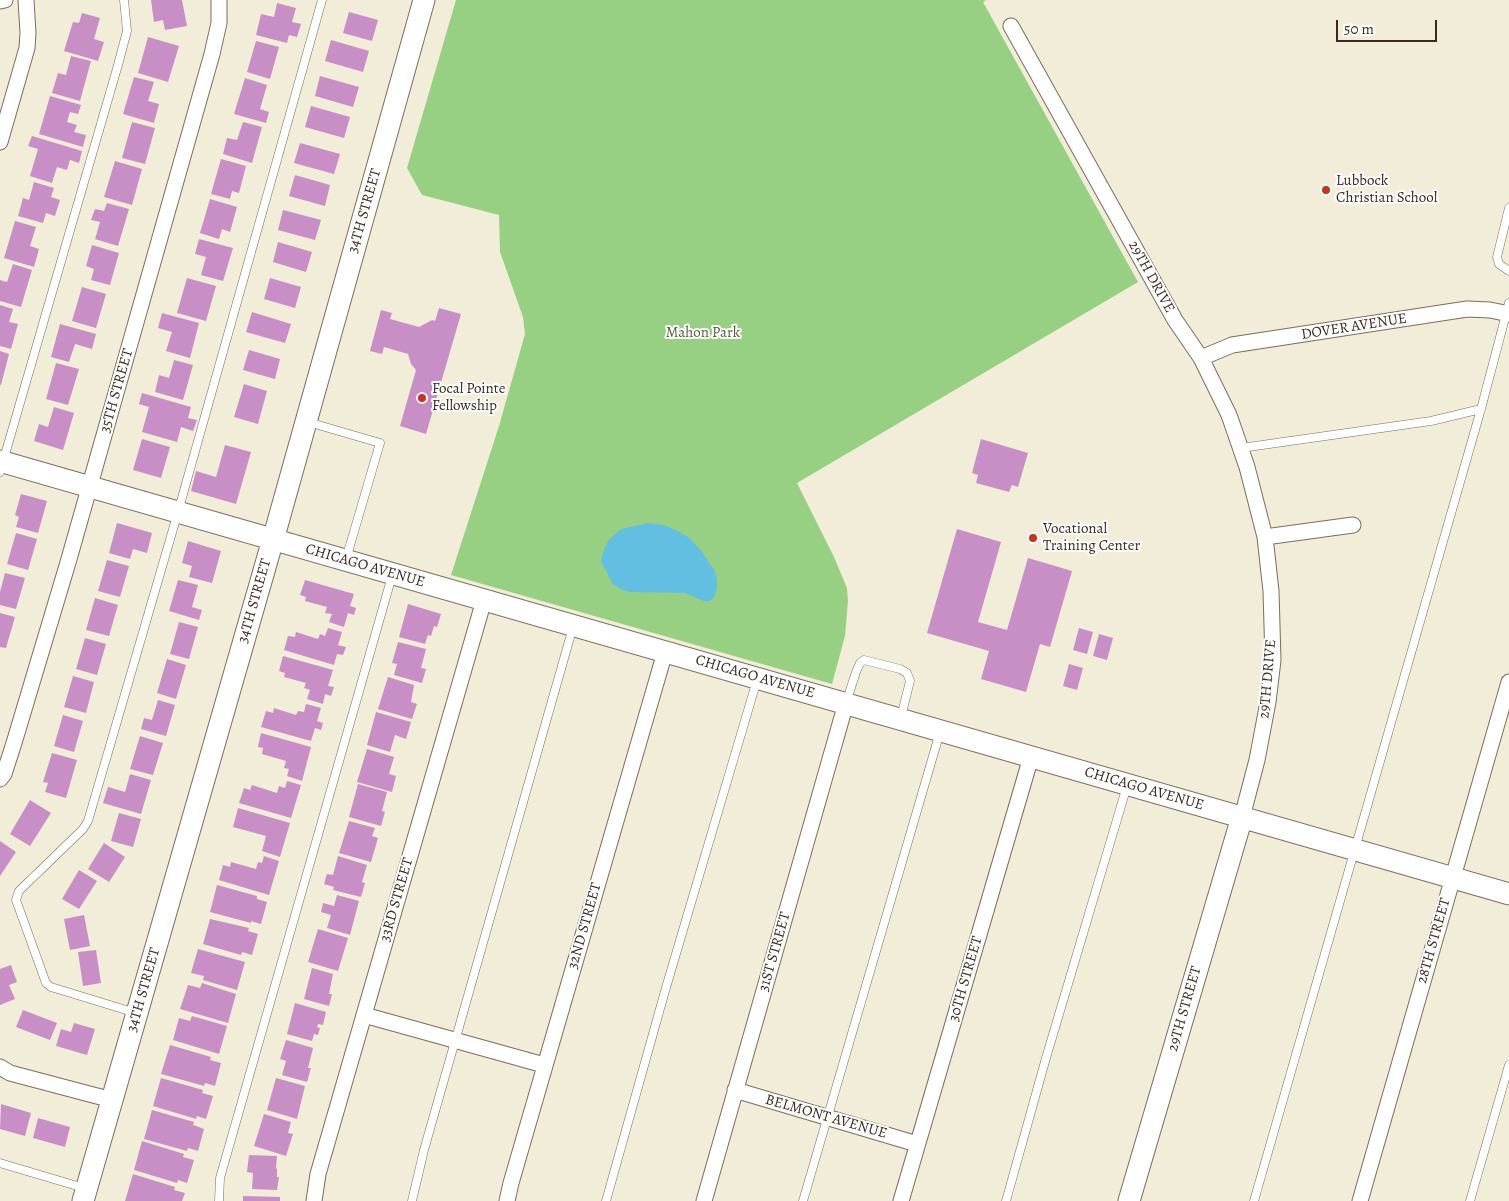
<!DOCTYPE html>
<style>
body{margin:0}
#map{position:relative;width:1509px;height:1201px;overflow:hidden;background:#f1edd8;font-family:Alegreya,serif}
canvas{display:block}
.scale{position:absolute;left:1336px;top:20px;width:101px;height:22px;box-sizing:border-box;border:2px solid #3b2a1e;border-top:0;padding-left:6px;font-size:15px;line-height:18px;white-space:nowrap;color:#3b2a1e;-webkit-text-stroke:4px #fff;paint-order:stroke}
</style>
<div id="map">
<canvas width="1509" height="1201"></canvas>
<div class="scale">50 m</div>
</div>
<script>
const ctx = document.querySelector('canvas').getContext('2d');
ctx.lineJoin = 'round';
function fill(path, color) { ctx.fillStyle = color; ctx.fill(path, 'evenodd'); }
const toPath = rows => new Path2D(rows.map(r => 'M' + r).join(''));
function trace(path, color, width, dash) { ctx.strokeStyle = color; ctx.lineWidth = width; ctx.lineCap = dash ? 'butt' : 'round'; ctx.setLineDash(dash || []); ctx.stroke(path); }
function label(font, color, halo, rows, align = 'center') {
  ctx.font = font + ' Alegreya,serif'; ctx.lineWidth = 4; ctx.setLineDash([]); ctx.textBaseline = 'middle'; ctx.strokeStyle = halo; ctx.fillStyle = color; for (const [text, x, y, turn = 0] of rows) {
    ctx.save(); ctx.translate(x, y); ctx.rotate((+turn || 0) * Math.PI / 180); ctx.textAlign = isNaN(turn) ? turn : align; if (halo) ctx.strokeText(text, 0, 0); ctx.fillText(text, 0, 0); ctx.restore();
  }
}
fill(toPath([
 [456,0,986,0,983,2,1138,282,797,483,834,557,847,588,848,601,845,636,832,684,451,575,499,426,525,334,523,317,500,252,499,215,422,195,407,168]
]), '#98d083');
fill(toPath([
 [648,523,664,525,676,530,688,537,700,549,715,571,717,581,717,589,714,597,710,601,704,601,685,593,630,592,620,589,612,583,601,561,604,549,609,540,621,529]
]), '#63bfe1');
fill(toPath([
 [151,0,182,0,187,26,165,30,163,20,154,22],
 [277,3,296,8,292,22,301,24,297,37,289,35,287,43,256,35,261,14,274,17],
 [349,12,378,20,372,41,343,33],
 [82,13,100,18,94,39,104,42,98,61,64,51,73,22,79,23],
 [148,37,179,46,168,82,138,73],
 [331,40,369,51,363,72,325,61],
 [256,41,279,47,270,79,247,72],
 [71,56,91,61,80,101,52,93,58,73,66,75],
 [320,76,359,87,353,107,315,96],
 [134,77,154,82,148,101,159,104,154,123,123,114],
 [245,78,267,85,260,109,269,112,266,123,234,114],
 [50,96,81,105,78,114,70,112,67,122,77,125,74,132,86,135,83,147,39,134],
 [311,106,350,117,344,138,305,127],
 [132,122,155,128,145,164,122,158],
 [243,122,262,127,252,163,223,154,227,138,237,140],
 [32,136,82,151,79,163,70,160,67,170,57,167,52,183,30,176,38,149,28,146],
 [300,143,340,154,334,174,294,163],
 [221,159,246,166,239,193,232,191,230,199,211,194],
 [115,161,142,169,132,205,104,197],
 [295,175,330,185,325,206,289,196],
 [34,182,54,188,51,197,60,200,55,216,46,213,43,223,18,216,23,198,29,200],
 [210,199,237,207,230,232,222,229,219,239,200,233],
 [107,203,129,209,118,246,95,239,100,222,91,220,95,209,104,211],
 [283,210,321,220,315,240,278,230],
 [15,221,36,227,30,246,39,249,34,267,4,258],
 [199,239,233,248,223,281,201,275,206,257,195,254],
 [278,242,312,252,306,272,273,262],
 [92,245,119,253,110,285,91,280,94,269,86,266],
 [13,264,32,270,21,307,0,301,0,280,7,282],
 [187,278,216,286,206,321,177,313],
 [270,278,301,287,295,308,264,299],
 [82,287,106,294,96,328,72,321],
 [0,305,13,309,9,322,18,324,11,349,0,346],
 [439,308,461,314,426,434,400,426,416,370,411,364,408,354,384,347,382,354,370,351,381,310,392,313,390,319,419,327,432,320,435,321],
 [252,312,291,324,285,343,246,332],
 [162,313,199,323,190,358,166,351,172,332,158,328],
 [60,324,96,334,92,349,75,344,69,362,51,357],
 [249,350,280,359,275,379,243,370],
 [0,351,9,354,1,385,0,385],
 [174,360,193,365,183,400,155,392,159,375,169,378],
 [56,363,79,369,68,405,46,399],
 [244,384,267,391,258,424,234,417],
 [142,393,191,407,188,418,197,420,193,431,181,427,177,442,142,432,149,407,139,404],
 [54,407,74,413,63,450,34,441,39,424,48,427],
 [142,439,170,447,161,478,133,470],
 [981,439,1028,453,1018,487,1012,485,1009,492,976,483,978,475,972,473],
 [225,445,251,452,236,504,191,491,196,471,216,477],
 [21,494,47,501,38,533,16,527,19,517,15,515],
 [117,523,152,533,147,553,133,549,130,559,109,553],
 [957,529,1001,542,978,622,1007,630,1028,558,1072,571,1050,647,1040,644,1026,692,981,679,989,651,927,633],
 [16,533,37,539,28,570,7,564],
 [188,541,221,551,212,583,189,577,192,566,182,563],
 [107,560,129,566,120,597,98,591],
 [5,573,25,578,16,609,0,605,0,592],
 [178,580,198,585,192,607,202,610,199,620,169,611],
 [305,580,354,594,350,606,356,608,354,615,348,613,344,627,329,622,332,614,325,613,327,607,305,601,306,597,300,595],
 [95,598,118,605,109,636,86,630],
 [408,604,441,614,437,627,434,626,431,636,428,635,425,644,399,637],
 [0,613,15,617,6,648,0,647],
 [179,622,198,627,189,659,170,654],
 [328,628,342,632,338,645,346,647,343,655,337,654,334,665,284,650,288,636,295,637,296,632,318,639,320,634,325,636],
 [1079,628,1093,632,1087,654,1073,650],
 [1099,634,1113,638,1107,660,1093,656],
 [85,638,106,644,97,675,76,669],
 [398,642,426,649,421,668,426,669,422,683,394,675,397,664,392,663],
 [283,656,333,670,328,686,334,687,331,696,325,694,323,704,307,699,310,690,304,688,306,683,284,677,285,673,279,671],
 [167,659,186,665,176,699,157,693],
 [1069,664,1083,668,1077,690,1063,686],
 [73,676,94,682,86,713,64,707],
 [388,677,414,685,411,702,417,704,412,719,378,709],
 [158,700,175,705,166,736,141,729,144,718,152,720],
 [306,704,321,708,317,721,323,723,321,730,315,728,311,741,261,727,266,711,273,713,274,708,296,715,298,711,304,712],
 [376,712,411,722,406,739,395,735,390,752,367,745],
 [63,715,83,721,74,752,54,746],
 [261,733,311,747,302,781,287,776,289,769,284,768,286,761,262,754,263,748,258,747],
 [140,736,163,743,153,775,130,769],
 [367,749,394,757,389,774,396,776,392,792,357,782],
 [52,753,77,760,66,798,45,792,48,783,43,782],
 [130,774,151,780,141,814,103,803,108,787,125,792],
 [287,781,301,785,291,818,239,803,244,788,250,790,252,785,277,793,279,786,285,788],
 [358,784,387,792,382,811,385,812,381,826,349,817],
 [30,800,51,813,30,846,10,834],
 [238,808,290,823,280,857,262,851,266,836,233,827],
 [119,813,141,819,133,847,111,841],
 [349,821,375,828,372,836,378,838,371,862,339,853],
 [0,841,16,852,0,876],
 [104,843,125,857,109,882,88,869],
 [264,856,279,861,269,895,219,880,223,865,230,867,231,862,256,869,258,862,262,863],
 [338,856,367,865,362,882,365,883,361,897,333,890,334,887,324,884,327,874,333,875],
 [79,870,97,881,79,909,62,899],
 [217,885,257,896,257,899,267,902,261,924,251,921,251,923,210,912],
 [337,895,359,901,350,935,327,928,331,915,321,912,323,903,334,906],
 [84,915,90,946,70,950,64,919],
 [210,919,249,928,248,931,258,934,252,955,242,952,241,955,203,944],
 [318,929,348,938,338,971,308,962],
 [198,949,245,962,237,990,203,980,204,976,191,973],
 [96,950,101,983,83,986,78,952],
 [11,965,17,982,9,985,15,999,0,1005,0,969],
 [312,968,333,974,329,994,332,994,329,1006,304,999],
 [202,983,236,994,228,1023,180,1009,188,985,200,988],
 [295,1003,326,1012,323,1025,318,1024,317,1027,320,1028,318,1035,314,1034,312,1041,287,1034],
 [23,1010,57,1023,50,1040,16,1027],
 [192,1016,227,1026,219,1054,173,1040,179,1018,190,1021],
 [74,1023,95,1029,87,1055,56,1046,61,1029,71,1032],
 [286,1040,313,1048,308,1068,311,1068,307,1082,282,1075,286,1061,280,1059],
 [170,1045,211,1057,210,1060,221,1063,215,1086,205,1083,204,1086,161,1074],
 [161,1078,203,1090,202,1093,213,1096,206,1119,197,1116,196,1119,153,1106],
 [276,1078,305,1086,297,1119,267,1110],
 [1,1104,31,1113,25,1136,0,1129],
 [152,1110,194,1122,193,1125,204,1129,198,1151,188,1148,187,1151,144,1139],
 [264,1114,291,1122,288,1133,293,1134,286,1156,254,1146],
 [38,1118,70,1127,65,1147,33,1138],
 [142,1141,184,1154,183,1157,194,1160,187,1183,178,1180,177,1183,134,1170],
 [249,1155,277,1156,276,1168,277,1169,277,1177,279,1177,277,1190,252,1189,253,1173,247,1172],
 [133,1174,175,1187,174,1190,185,1193,182,1201,125,1201],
 [243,1196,280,1197,280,1201,243,1201]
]), '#c88fc7');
const lane = toPath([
 [1509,208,1497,257,1499,264,1509,271],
 [308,422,380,443,346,559],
 [1241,448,1431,421,1481,409],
 [0,472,118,65,127,31,124,0],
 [846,703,856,672,860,663,864,660,900,669,907,673,910,681,901,717],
 [136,1013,51,987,46,983,16,900,19,891,83,829,88,821,178,512,322,0],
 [0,1163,84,1188],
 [219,1201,220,1178,392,576],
 [412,1201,424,1150,573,627],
 [606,1201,665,991,757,680],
 [803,1201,940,732],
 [1006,1201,1046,1058,1127,786],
 [1254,1201,1481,409,1509,303],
 [1470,1201,1509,1065]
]);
const street = toPath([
 [0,1,5,0],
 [1011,26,1175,320,1201,358,1229,415,1247,467,1265,537,1271,591,1273,660,1268,702,1257,760,1242,817],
 [0,142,27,48,28,33,26,0],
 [1201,358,1232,345,1467,309,1490,310,1509,314],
 [1265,537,1353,525],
 [0,779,4,774,14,743,69,559,212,54,219,23,219,0],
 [364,1015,544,1065],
 [0,1067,10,1073,112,1100],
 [735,1090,917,1144],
 [314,1201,318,1174,484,600],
 [507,1201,511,1183,665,652],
 [704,1201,846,703],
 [901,1201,1031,757],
 [1360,1201,1509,682]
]);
const secondary = toPath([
 [0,461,1509,894],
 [83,1201,278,522,424,0],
 [1129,1201,1242,817]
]);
trace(lane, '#7b6e5f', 9);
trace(street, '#7b6e5f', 17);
trace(secondary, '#7b6e5f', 23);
trace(lane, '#fff', 8);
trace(street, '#fff', 15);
trace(secondary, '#fff', 21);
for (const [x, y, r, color] of [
 [1326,190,5,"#c8321e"],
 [422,398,5,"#c8321e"],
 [1033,538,5,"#c8321e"]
]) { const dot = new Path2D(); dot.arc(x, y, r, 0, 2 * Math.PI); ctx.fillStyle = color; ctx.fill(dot); trace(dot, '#fff', 2); }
label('15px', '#3b2a1e', '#fff', [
 ["Lubbock",1336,181],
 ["Christian School",1336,198],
 ["Focal Pointe",432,389],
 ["Fellowship",432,406],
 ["Vocational",1043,529],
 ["Training Center",1043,546]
], 'left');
label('15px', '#3b2a1e', '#fff', [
 ["34TH STREET",365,211,-74],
 ["29TH DRIVE",1151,277,61],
 ["DOVER AVENUE",1354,327,-9],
 ["35TH STREET",117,391,-74],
 ["CHICAGO AVENUE",365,566,16],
 ["34TH STREET",255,601,-74],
 ["CHICAGO AVENUE",755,677,16],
 ["29TH DRIVE",1268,679,-85],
 ["CHICAGO AVENUE",1144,789,16],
 ["33RD STREET",397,900,-74],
 ["32ND STREET",585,926,-74],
 ["28TH STREET",1434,941,-74],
 ["31ST STREET",775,952,-74],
 ["30TH STREET",966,979,-74],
 ["34TH STREET",144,990,-74],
 ["29TH STREET",1185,1009,-74],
 ["BELMONT AVENUE",826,1117,16]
]);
label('15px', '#575c3c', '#fff', [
 ["Mahon Park",703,333]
]);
</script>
